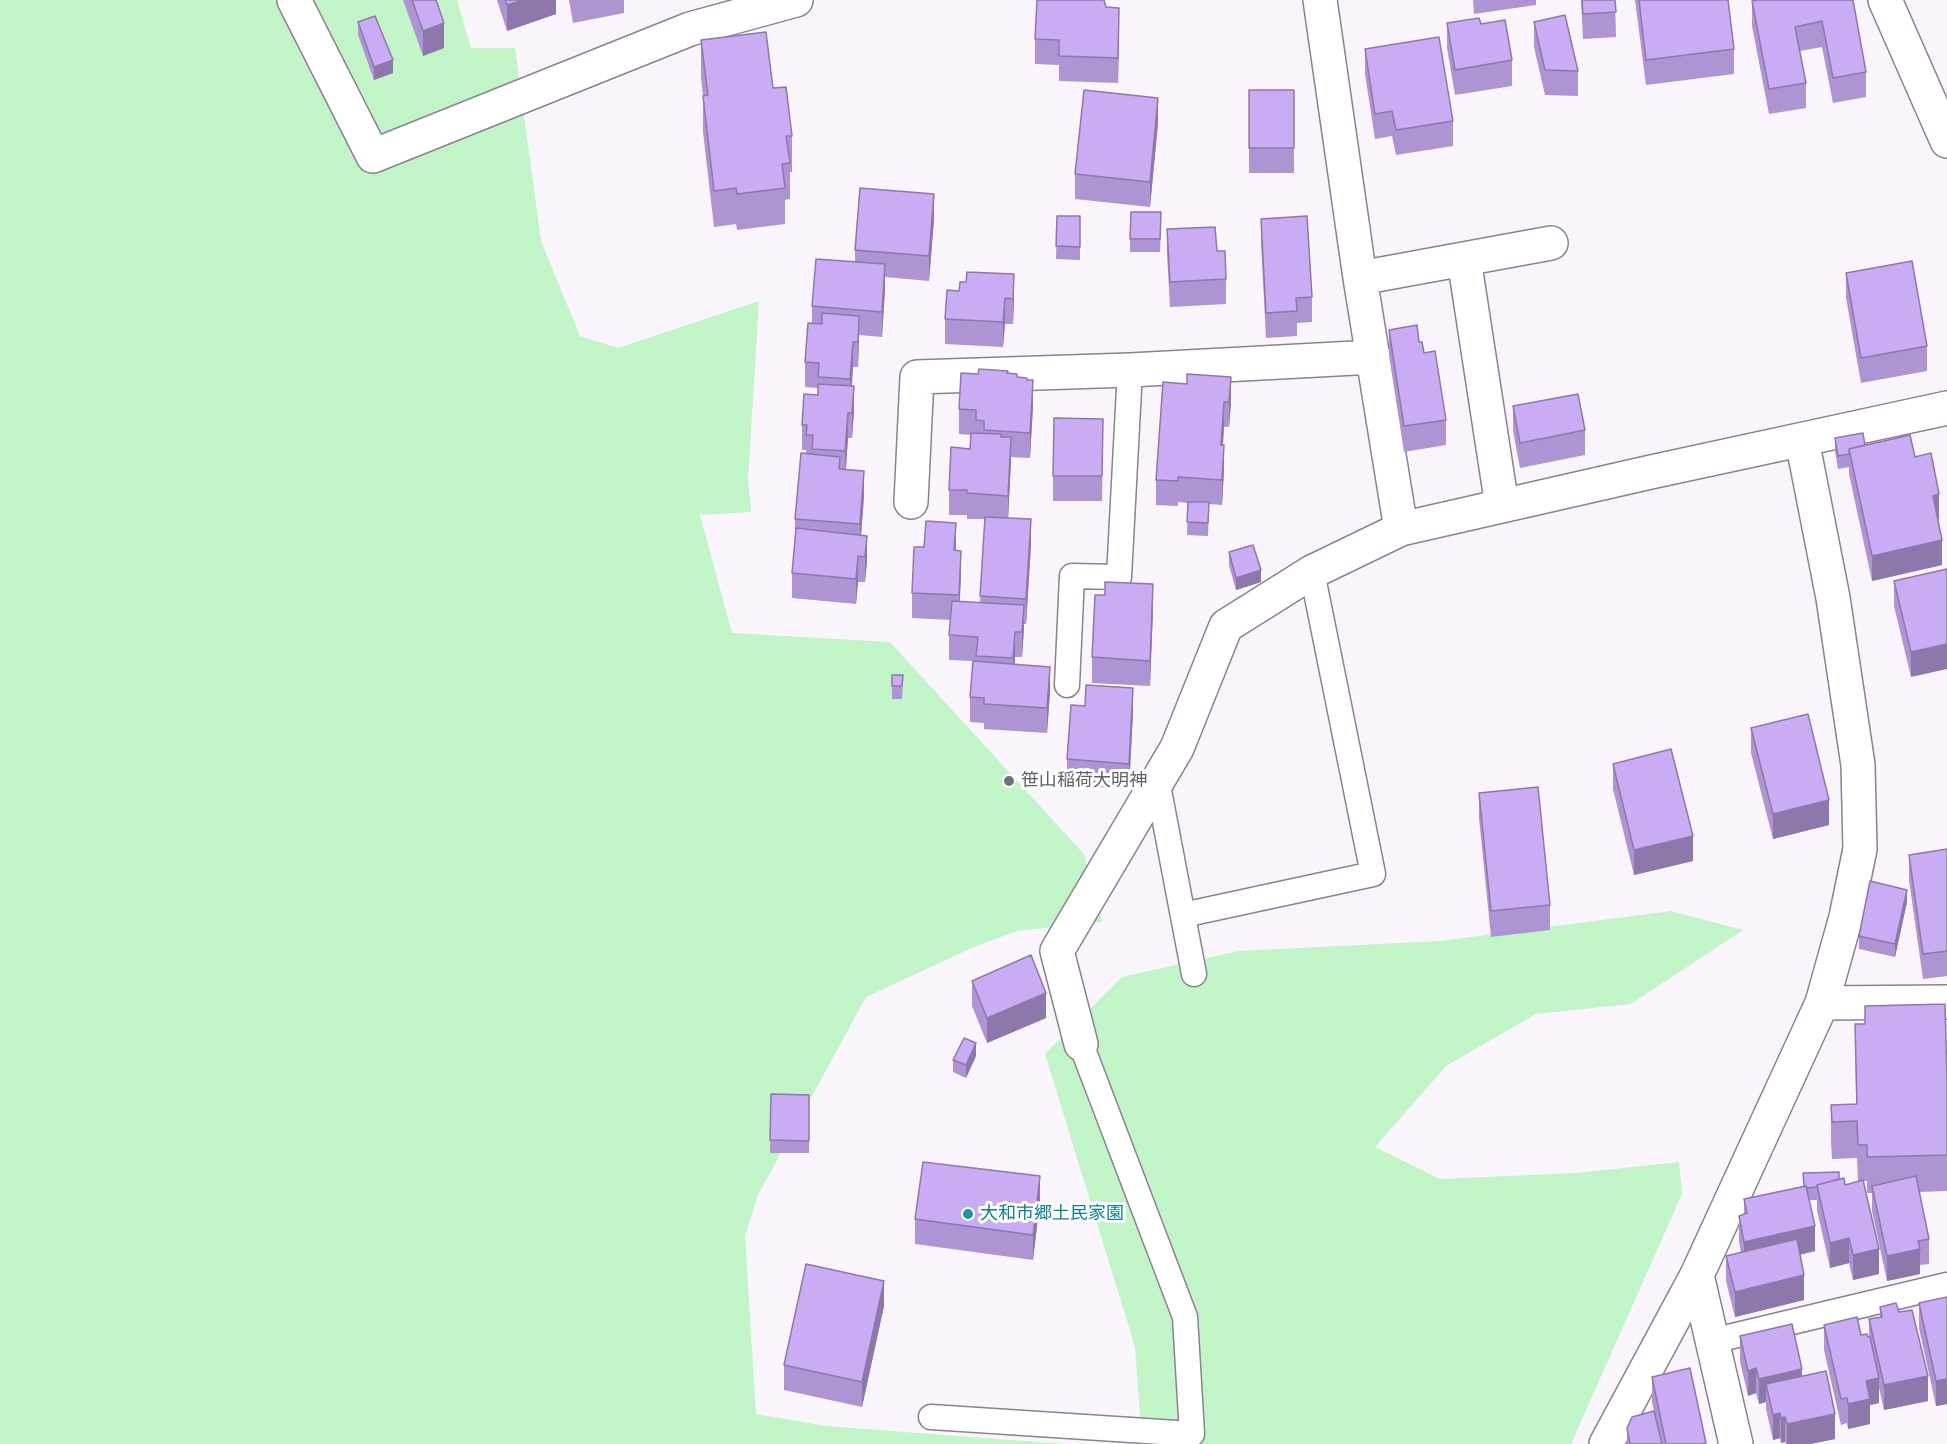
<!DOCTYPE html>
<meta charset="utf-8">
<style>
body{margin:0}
canvas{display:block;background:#faf5fd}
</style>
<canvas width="1947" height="1444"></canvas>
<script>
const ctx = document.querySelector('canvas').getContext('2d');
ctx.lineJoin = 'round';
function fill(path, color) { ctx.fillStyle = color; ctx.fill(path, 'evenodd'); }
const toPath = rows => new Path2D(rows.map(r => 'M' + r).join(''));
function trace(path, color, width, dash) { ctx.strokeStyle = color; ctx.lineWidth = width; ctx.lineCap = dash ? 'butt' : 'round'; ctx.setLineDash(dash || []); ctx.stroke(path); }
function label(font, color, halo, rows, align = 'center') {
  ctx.font = font + ' Raleway,"Noto Sans JP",sans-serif'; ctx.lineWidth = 6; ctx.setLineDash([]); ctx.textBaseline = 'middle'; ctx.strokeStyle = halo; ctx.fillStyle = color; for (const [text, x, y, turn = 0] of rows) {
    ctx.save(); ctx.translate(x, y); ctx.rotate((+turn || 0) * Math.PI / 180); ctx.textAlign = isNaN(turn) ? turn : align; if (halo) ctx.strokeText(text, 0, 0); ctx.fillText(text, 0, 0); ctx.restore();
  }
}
fill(toPath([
 [0,0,457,0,471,48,515,48,541,241,580,336,618,348,759,301,748,479,751,512,700,515,732,633,890,642,1084,854,1102,922,1017,931,974,947,866,997,758,1195,745,1236,756,1414,826,1426,1064,1444,0,1444],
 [1671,911,1743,930,1631,1004,1536,1014,1446,1066,1375,1147,1440,1179,1576,1173,1679,1162,1682,1194,1571,1444,1142,1444,1135,1347,1045,1054,1122,977,1239,951,1440,941]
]), '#c1f5c7');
const service = toPath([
 [1067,685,1072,576,1119,577,1130,370],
 [1157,780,1194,974],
 [1183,915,1373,874,1312,572],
 [1712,1341,1947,1285],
 [931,1417,1192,1434,1185,1317,1081,1044]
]);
const minor = toPath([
 [294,0,373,156,690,29,796,0],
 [1320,0,1360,278,1401,529,1651,472,1947,408],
 [1885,0,1947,141],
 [1464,259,1502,506],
 [1360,278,1551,243],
 [911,502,917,377,1130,370,1374,357],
 [1822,1003,1947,1002],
 [1081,1044,1057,951,1177,748,1226,626,1312,572,1401,529],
 [1697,1275,1736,1444],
 [1606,1444,1697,1275,1822,1003,1846,917,1860,849,1858,765,1833,598,1802,440]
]);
trace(service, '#8c8091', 27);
trace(minor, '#8c8091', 36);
trace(service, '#fff', 24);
trace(minor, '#fff', 33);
fill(toPath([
 [403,0,436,0,444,48,423,56],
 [497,0,556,0,556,14,507,31],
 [569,0,624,0,624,13,573,23],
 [1473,0,1536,0,1536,5,1474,14],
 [1581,0,1615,0,1616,37,1583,39],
 [1635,0,1728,0,1734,49,1734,74,1646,85],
 [1853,0,1866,72,1866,97,1833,103,1822,47,1800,51,1806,83,1806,108,1769,114,1752,26,1752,1],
 [1106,7,1119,33,1118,83,1059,81,1059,65,1035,64,1035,39],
 [358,22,393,73,374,80,358,35],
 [1534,22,1578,71,1578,96,1545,95,1534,47],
 [1447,23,1481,24,1512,60,1512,86,1455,95,1447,48],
 [701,40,773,88,792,136,792,172,790,172,790,199,785,200,785,224,737,230,736,224,714,227,703,132,703,96,701,77],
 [1365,49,1453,121,1453,146,1396,155,1392,136,1375,139,1365,74],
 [1249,90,1294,90,1294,173,1249,173],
 [1158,123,1150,207,1075,199,1075,174],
 [1057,216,1080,216,1080,260,1056,259],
 [934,219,929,281,885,277,885,289,882,337,859,335,858,367,853,367,852,386,854,411,852,438,848,438,846,470,864,496,861,535,867,561,865,582,858,582,856,604,792,598,792,573,795,540,795,519,806,454,806,450,802,450,802,425,818,395,818,388,805,387,805,362,812,323,812,306,855,262,855,250],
 [1261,219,1312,297,1312,322,1297,323,1297,336,1266,338,1261,244],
 [1161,225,1160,252,1130,252,1130,239],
 [1167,229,1217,251,1226,279,1226,304,1170,307,1167,254],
 [1846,273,1927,346,1927,371,1861,383,1846,298],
 [947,290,1014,299,1013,324,1005,324,1003,347,945,344,945,319],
 [1389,330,1419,342,1424,353,1446,420,1446,445,1404,452,1389,355],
 [1008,373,1027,380,1033,406,1030,458,1011,457,1008,518,1031,545,1026,624,1024,624,1022,657,1015,657,1015,665,1050,692,1047,733,984,729,984,723,970,722,970,697,973,661,949,660,949,635,951,620,912,618,912,593,956,550,961,576,959,601,980,603,985,519,967,519,967,515,949,515,949,490,970,449,971,435,959,434,959,409,978,374],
 [1187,384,1231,402,1229,427,1224,427,1223,445,1224,470,1222,505,1209,504,1208,536,1187,535,1188,503,1178,502,1178,506,1156,505,1156,480],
 [1513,406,1585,430,1585,455,1520,468,1513,431],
 [1835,438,1915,457,1939,519,1938,520,1942,565,1872,581,1849,474,1849,467,1838,469,1835,451],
 [1103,444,1102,501,1053,501,1053,476],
 [1229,552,1261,582,1236,590,1229,565],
 [1947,569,1911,677,1894,606,1894,581],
 [1153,609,1150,686,1092,683,1092,657],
 [892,675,903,675,902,699,892,699],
 [1133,713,1129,789,1067,785,1067,759],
 [1751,728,1829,825,1773,839,1751,753],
 [1613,764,1693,861,1634,875,1613,789],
 [1479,793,1550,905,1550,930,1491,937,1479,818],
 [1947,849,1947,976,1923,979,1909,880,1909,855],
 [1907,902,1895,957,1859,949,1859,936],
 [972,981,1046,1018,987,1043,972,1006],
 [1855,1024,1947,1080,1947,1191,1919,1192,1929,1239,1929,1264,1920,1265,1920,1274,1887,1281,1872,1211,1872,1193,1867,1193,1867,1181,1864,1181,1879,1274,1853,1280,1849,1263,1830,1268,1817,1210,1817,1200,1809,1200,1815,1251,1800,1255,1804,1300,1735,1317,1726,1281,1726,1256,1741,1253,1739,1241,1739,1216,1744,1214,1744,1199,1803,1186,1803,1173,1839,1179,1845,1185,1858,1181,1857,1158,1832,1159,1831,1141,1831,1105,1856,1104],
 [976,1056,966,1078,953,1072,953,1060],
 [771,1094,809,1095,809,1153,770,1153],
 [1040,1201,1033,1260,915,1244,915,1219],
 [1947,1297,1947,1404,1936,1406,1919,1328,1919,1303],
 [884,1306,862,1407,784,1390,784,1365],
 [1880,1307,1928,1401,1884,1410,1879,1388,1879,1403,1870,1405,1870,1424,1848,1429,1847,1423,1841,1425,1824,1350,1824,1325,1869,1337,1869,1319,1880,1317],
 [1740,1336,1802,1376,1835,1439,1810,1444,1786,1444,1785,1442,1781,1443,1780,1438,1773,1440,1766,1409,1766,1402,1759,1404,1756,1393,1748,1396,1740,1361],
 [1652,1377,1706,1444,1627,1444,1627,1428,1654,1411,1652,1402]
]), '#ad94d2');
fill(toPath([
 [523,0,556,0,556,14,507,31,507,5],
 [1119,8,1119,33,1118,83,1118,58],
 [444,23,444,48,423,56,423,31],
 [393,60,393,73,374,80,374,67],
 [1158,98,1158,123,1150,207,1150,182],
 [934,194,934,219,929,281,929,256],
 [885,264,885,289,882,337,882,312],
 [1014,274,1014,299,1013,324,1013,299],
 [1005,298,1005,324,1003,347,1003,322],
 [859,316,859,341,858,367,858,342],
 [853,342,853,367,850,404,850,379],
 [1231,377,1231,402,1229,427,1229,402],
 [1033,380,1033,406,1030,458,1030,433],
 [854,386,854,411,852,438,852,413],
 [1224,402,1224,427,1221,470,1221,445],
 [848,413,848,438,845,476,845,451],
 [1011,437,1011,462,1008,521,1008,496],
 [1224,445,1224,470,1222,505,1222,480],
 [864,471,864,496,860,549,860,524],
 [1939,494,1939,519,1933,521,1933,496],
 [1031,519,1031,545,1026,624,1026,599],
 [956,523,956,548,954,575,954,550],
 [867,536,867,561,865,582,865,557],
 [1942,540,1942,565,1872,581,1872,556],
 [961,551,961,576,959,620,959,595],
 [858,556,858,582,856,604,856,579],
 [1261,570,1261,582,1236,590,1236,578],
 [1153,584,1153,609,1150,686,1150,661],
 [1024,605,1024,630,1022,657,1022,632],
 [1015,632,1015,657,1013,684,1013,658],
 [1947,644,1947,669,1911,677,1911,652],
 [1050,667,1050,692,1047,733,1047,708],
 [1133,688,1133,713,1129,789,1129,764],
 [1829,800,1829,825,1773,839,1773,814],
 [1693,836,1693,861,1634,875,1634,850],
 [1907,890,1907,902,1895,957,1895,944],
 [1046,993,1046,1018,987,1043,987,1018],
 [976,1043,976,1056,966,1078,966,1065],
 [1040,1176,1040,1201,1033,1260,1033,1235],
 [1815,1226,1815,1251,1744,1267,1744,1242],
 [1849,1238,1849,1263,1830,1268,1830,1243],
 [1879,1249,1879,1274,1853,1280,1853,1255],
 [1920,1249,1920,1274,1887,1281,1887,1256],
 [1804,1275,1804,1300,1735,1317,1735,1292],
 [884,1281,884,1306,862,1407,862,1382],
 [1756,1368,1756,1393,1748,1396,1748,1371],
 [1802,1369,1802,1394,1766,1384,1766,1402,1759,1404,1759,1379],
 [1928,1376,1928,1401,1884,1410,1884,1385],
 [1879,1378,1879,1403,1870,1405,1870,1424,1848,1429,1848,1404,1866,1381],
 [1947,1379,1947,1404,1936,1406,1936,1381],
 [1780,1413,1780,1438,1773,1440,1773,1415],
 [1835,1414,1835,1439,1810,1444,1787,1444,1787,1424],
 [1785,1417,1785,1442,1781,1443,1781,1418]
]), '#8d78ab');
const building = toPath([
 [412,0,436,0,444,23,423,31,412,0],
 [505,0,523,0,507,5,505,0],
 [1037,0,1104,0,1106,7,1119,8,1118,58,1059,56,1059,40,1035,39,1037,0],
 [1582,0,1615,0,1616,12,1583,14,1582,0],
 [1639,0,1728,0,1734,49,1646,60,1639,0],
 [1757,0,1853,0,1866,72,1833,78,1822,21,1795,27,1806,83,1769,89,1752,1,1757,0],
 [1565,15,1578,71,1545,70,1534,22,1565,15],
 [375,16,393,60,374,67,358,22,375,16],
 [1479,18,1481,24,1505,20,1512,60,1455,70,1447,23,1479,18],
 [766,32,773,88,786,87,792,136,786,136,790,163,782,164,785,188,737,194,736,188,714,191,703,96,708,95,701,40,766,32],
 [1439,37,1453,121,1396,130,1392,111,1375,114,1365,49,1439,37],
 [1084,90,1158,98,1150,182,1075,174,1084,90],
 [1249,90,1294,90,1294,148,1249,148,1249,90],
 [860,188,934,194,929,256,855,250,860,188],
 [1131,212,1161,212,1160,239,1130,239,1131,212],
 [1057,216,1080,216,1080,247,1056,246,1057,216],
 [1307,216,1312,297,1296,298,1297,311,1266,313,1261,219,1307,216],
 [1215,227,1217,251,1225,251,1226,279,1170,282,1167,229,1215,227],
 [816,259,885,264,882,312,812,306,816,259],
 [1912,261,1927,346,1861,358,1846,273,1912,261],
 [967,272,1014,274,1013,299,1005,298,1003,322,945,319,947,290,959,291,960,282,966,282,967,272],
 [822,313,859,316,858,342,853,342,850,379,818,377,819,363,805,362,808,323,822,324,822,313],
 [1417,325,1419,342,1422,342,1424,353,1435,351,1446,420,1404,426,1389,330,1417,325],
 [979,369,1008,371,1007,373,1017,374,1017,377,1027,378,1027,380,1033,380,1030,433,984,430,984,421,976,420,976,410,959,409,961,373,978,374,979,369],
 [1187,374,1231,377,1229,402,1224,402,1221,445,1224,445,1222,480,1178,477,1178,481,1156,480,1163,382,1187,384,1187,374],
 [818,384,854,386,852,413,848,413,845,451,812,449,813,435,806,435,807,425,802,425,804,394,818,395,818,384],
 [1578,394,1585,430,1520,443,1513,406,1578,394],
 [1054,418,1103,419,1102,476,1053,476,1054,418],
 [971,433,1001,434,1001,437,1011,437,1008,496,967,493,967,490,949,490,951,447,970,449,971,433],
 [1863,433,1865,445,1849,449,1849,454,1838,456,1835,438,1863,433],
 [1910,435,1915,457,1931,453,1939,494,1933,496,1942,540,1872,556,1849,449,1910,435],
 [801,453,840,457,839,469,864,471,860,524,795,519,801,453],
 [1188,502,1209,502,1208,523,1187,522,1188,502],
 [985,517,1031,519,1026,599,980,596,985,517],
 [926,521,956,523,954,550,961,551,959,595,912,593,914,547,924,547,926,521],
 [796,528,867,536,865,557,858,556,856,579,792,573,796,528],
 [1253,545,1261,570,1236,578,1229,552,1253,545],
 [1947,569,1947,644,1911,652,1894,581,1947,569],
 [1105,582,1153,584,1150,661,1092,657,1095,595,1105,595,1105,582],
 [952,601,1024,605,1022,632,1015,632,1013,658,976,656,978,637,949,635,952,601],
 [973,661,1050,667,1047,708,984,704,984,698,970,697,973,661],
 [892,675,903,675,902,686,892,686,892,675],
 [1086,685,1133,688,1129,764,1067,759,1071,705,1085,706,1086,685],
 [1808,714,1829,800,1773,814,1751,728,1808,714],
 [1671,749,1693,836,1634,850,1613,764,1671,749],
 [1538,787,1550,905,1491,911,1479,793,1538,787],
 [1947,849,1947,951,1923,954,1909,855,1947,849],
 [1870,881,1907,890,1895,944,1859,936,1870,881],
 [1031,955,1046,993,987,1018,972,981,1031,955],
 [1945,1004,1947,1080,1947,1155,1867,1157,1867,1145,1858,1145,1857,1121,1832,1122,1831,1105,1857,1104,1855,1024,1865,1024,1865,1006,1945,1004],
 [964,1038,976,1043,966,1065,953,1060,964,1038],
 [771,1094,809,1095,809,1141,770,1140,771,1094],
 [923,1162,1040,1176,1033,1235,915,1219,923,1162],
 [1839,1172,1839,1179,1817,1185,1817,1187,1807,1188,1806,1186,1804,1186,1803,1173,1839,1172],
 [1916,1176,1929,1239,1918,1241,1920,1249,1887,1256,1872,1186,1916,1176],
 [1844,1178,1845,1185,1863,1180,1879,1249,1853,1255,1849,1238,1830,1243,1817,1185,1844,1178],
 [1806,1186,1815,1226,1744,1242,1739,1216,1747,1213,1744,1199,1806,1186],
 [1797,1239,1804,1275,1735,1292,1726,1256,1797,1239],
 [806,1264,884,1281,862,1382,784,1365,806,1264],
 [1947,1297,1947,1379,1936,1381,1919,1303,1947,1297],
 [1896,1303,1899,1312,1912,1310,1928,1376,1884,1385,1869,1319,1882,1317,1880,1307,1896,1303],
 [1857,1317,1861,1335,1867,1334,1868,1337,1870,1337,1879,1378,1866,1381,1870,1399,1848,1404,1847,1398,1841,1399,1824,1325,1857,1317],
 [1792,1324,1802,1369,1759,1379,1756,1368,1748,1371,1740,1336,1792,1324],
 [1690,1368,1706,1443,1701,1444,1666,1444,1652,1377,1690,1368],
 [1826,1371,1835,1414,1787,1424,1785,1417,1781,1418,1780,1413,1773,1415,1766,1384,1826,1371],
 [1654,1411,1662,1444,1630,1444,1627,1428,1632,1417,1654,1411]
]);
fill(building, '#c9acf4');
trace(building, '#8d78ab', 1.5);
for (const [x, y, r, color] of [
 [1009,781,6,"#6b7280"],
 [968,1214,6,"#0f9aa8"]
]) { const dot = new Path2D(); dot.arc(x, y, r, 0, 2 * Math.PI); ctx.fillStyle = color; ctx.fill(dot); trace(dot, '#fff', 2); }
label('18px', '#5b616d', '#fff', [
 ["笹山稲荷大明神",1021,781]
], 'left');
label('18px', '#0d838f', '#fff', [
 ["大和市郷土民家園",980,1214]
], 'left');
</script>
